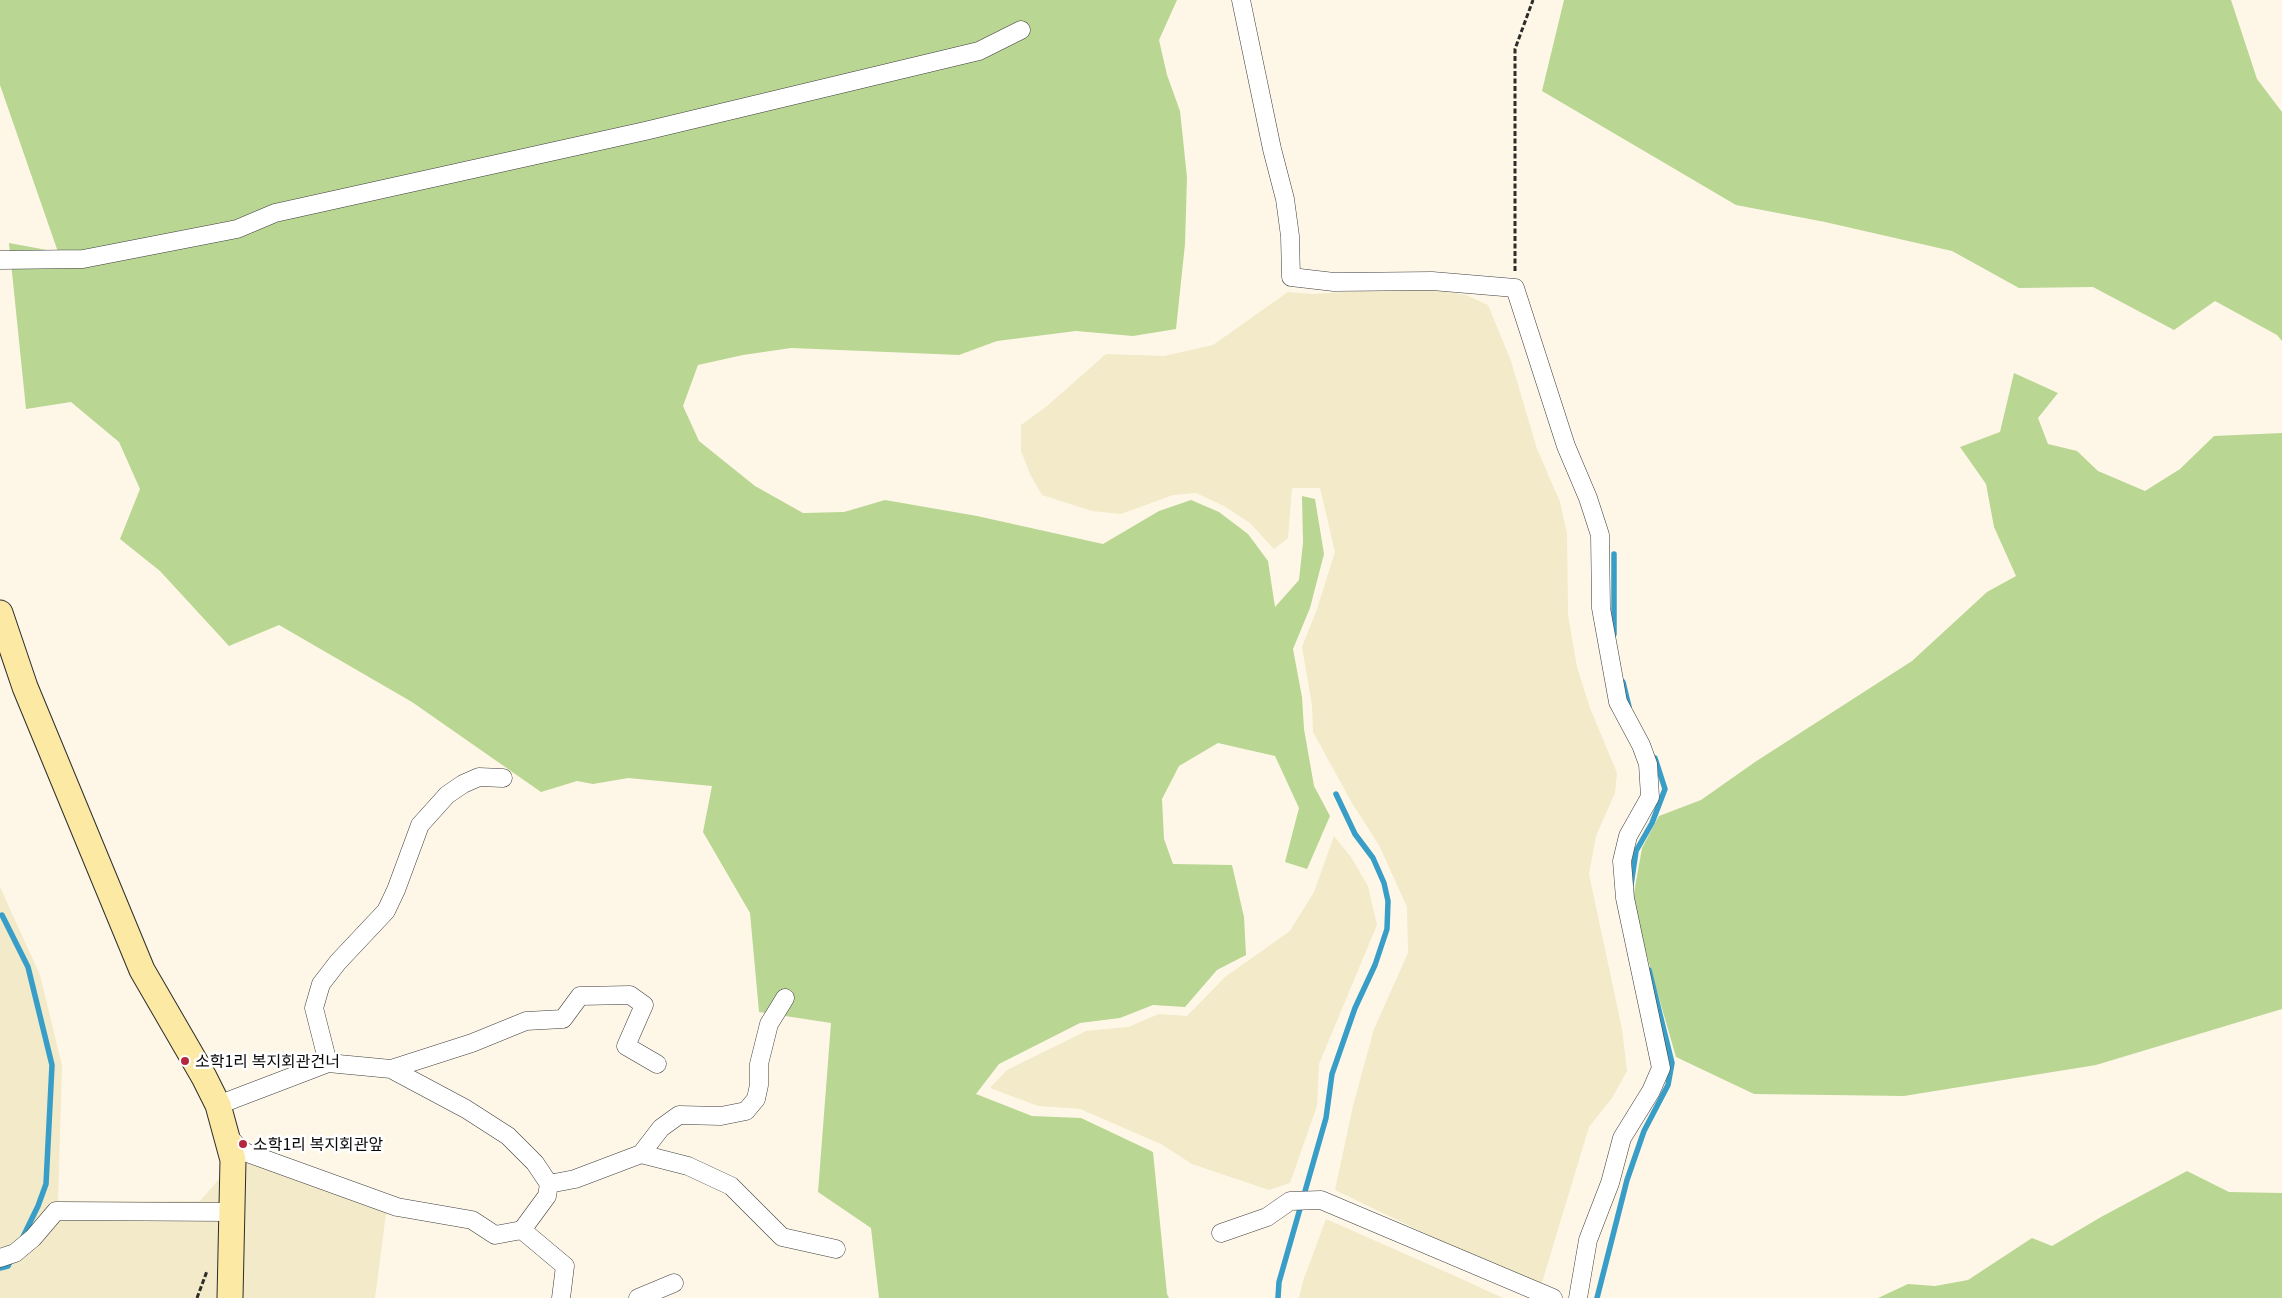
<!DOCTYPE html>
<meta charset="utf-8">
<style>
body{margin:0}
canvas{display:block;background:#fef7e7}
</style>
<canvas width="2282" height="1298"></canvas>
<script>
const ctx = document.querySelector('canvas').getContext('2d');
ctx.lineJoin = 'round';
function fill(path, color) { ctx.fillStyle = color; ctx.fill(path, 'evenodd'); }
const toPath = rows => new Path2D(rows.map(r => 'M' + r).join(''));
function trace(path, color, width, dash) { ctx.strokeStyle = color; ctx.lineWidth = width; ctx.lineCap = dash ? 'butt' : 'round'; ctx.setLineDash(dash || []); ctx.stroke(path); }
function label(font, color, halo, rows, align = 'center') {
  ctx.font = font + ' Georgia,"Noto Sans KR",serif'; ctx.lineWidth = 5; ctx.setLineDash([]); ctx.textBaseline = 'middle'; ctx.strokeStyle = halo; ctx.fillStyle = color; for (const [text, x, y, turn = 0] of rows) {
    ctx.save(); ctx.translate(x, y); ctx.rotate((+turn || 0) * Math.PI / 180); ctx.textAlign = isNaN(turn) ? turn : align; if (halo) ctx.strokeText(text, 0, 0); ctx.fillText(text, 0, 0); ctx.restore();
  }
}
fill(toPath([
 [1394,289,1437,290,1466,295,1488,305,1511,361,1537,449,1560,502,1567,534,1568,615,1577,667,1590,708,1617,773,1615,793,1596,836,1589,874,1622,1029,1627,1071,1612,1098,1589,1127,1540,1289,1335,1190,1353,1106,1374,1029,1408,953,1407,907,1379,845,1352,803,1313,732,1312,705,1302,647,1317,609,1335,552,1320,488,1292,488,1288,538,1274,549,1250,523,1224,506,1196,493,1173,495,1121,514,1092,511,1042,495,1030,474,1021,451,1021,425,1047,406,1106,354,1164,356,1213,345,1288,292,1312,294],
 [1334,836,1351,857,1368,886,1377,925,1319,1064,1317,1106,1290,1183,1269,1190,1192,1164,1161,1144,1080,1109,1038,1106,990,1088,1007,1070,1086,1031,1128,1027,1159,1014,1187,1016,1225,977,1290,931,1314,892],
 [0,887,40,975,62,1066,58,1201,200,1201,239,1156,387,1206,375,1298,0,1298],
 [1326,1219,1455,1276,1503,1298,1299,1298,1303,1281]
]), '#f2eac9');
fill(toPath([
 [0,0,1177,0,1159,40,1167,75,1180,111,1187,177,1185,244,1176,329,1133,336,1076,331,997,341,959,355,791,348,743,355,698,365,683,406,699,441,755,486,803,513,844,512,885,500,977,516,1103,544,1159,511,1191,500,1219,512,1248,534,1268,561,1275,607,1299,580,1303,543,1302,496,1315,499,1324,554,1310,608,1293,649,1302,697,1304,729,1314,786,1330,816,1307,869,1285,862,1299,808,1275,756,1218,743,1179,766,1162,799,1164,839,1173,864,1232,865,1244,917,1246,955,1217,970,1185,1007,1153,1005,1120,1018,1080,1023,999,1064,976,1094,1032,1116,1081,1118,1153,1152,1167,1294,1169,1298,879,1298,871,1228,818,1192,831,1023,759,1012,750,913,703,832,712,786,628,778,593,784,577,781,541,792,412,702,279,625,229,646,160,571,120,539,140,489,119,442,71,402,26,409,9,243,58,252,0,85],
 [1564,0,2231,0,2257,79,2282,112,2282,341,2277,335,2215,301,2174,330,2093,287,2019,288,1952,251,1825,222,1736,205,1542,91],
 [2014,373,2058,393,2038,418,2048,444,2077,451,2098,471,2145,491,2180,469,2214,436,2282,433,2282,1009,2096,1065,1904,1096,1754,1094,1676,1057,1632,904,1642,848,1659,816,1701,800,1755,762,1912,661,1987,592,2016,576,1994,527,1986,484,1960,447,2000,432],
 [2187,1171,2229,1192,2282,1193,2282,1298,1867,1298,1878,1298,1908,1284,1935,1286,1968,1280,2032,1238,2052,1246,2101,1217]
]), '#b9d693');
trace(toPath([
 [1614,634,1614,554],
 [1623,682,1629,707],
 [1631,885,1636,851,1652,823,1665,789,1655,758],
 [2,915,28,967,52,1065,46,1184,38,1206,21,1241],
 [0,1268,8,1266,12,1258],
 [1278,1298,1279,1282,1326,1118,1332,1074,1355,1008,1375,965,1387,929,1388,901,1384,883,1373,858,1355,834,1336,794],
 [1597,1298,1627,1180,1644,1131,1668,1085,1672,1063,1649,970]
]), '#389ec8', 5.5);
const street = toPath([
 [1241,0,1272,149,1285,199,1290,236,1291,277,1334,282,1432,281,1515,288,1566,446,1588,498,1600,535,1601,608,1618,702,1641,745,1648,764,1650,797,1628,836,1622,861,1625,898,1661,1068,1651,1091,1622,1138,1610,1183,1588,1240,1578,1298],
 [0,260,83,259,237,229,275,213,645,131,979,51,1021,30],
 [328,1063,314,1008,321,984,338,962,386,911,396,890,420,825,447,795,463,784,479,777,503,778],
 [391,1069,472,1043,526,1021,563,1019,580,996,630,995,644,1005,626,1046,657,1064],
 [218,1105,328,1063,391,1069,466,1109,508,1136,535,1163,549,1184],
 [228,1136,242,1151,397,1207,472,1220,495,1235,522,1230,547,1196,549,1184,575,1179,641,1154,661,1128,679,1115,721,1116,746,1111,756,1099,759,1085,759,1064,769,1024,785,998],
 [641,1154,688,1166,731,1186,782,1237,836,1249],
 [522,1230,565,1266,561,1298],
 [1221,1233,1267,1217,1290,1201,1321,1200,1553,1298],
 [0,1258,15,1253,33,1238,56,1211,231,1212],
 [638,1298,674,1283]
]);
const secondary = toPath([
 [0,613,25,687,142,970,204,1077,218,1105,233,1160,230,1298]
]);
trace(street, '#3d3d3d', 19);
trace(secondary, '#2c2c2c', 27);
trace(toPath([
 [1515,271,1515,49,1533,0],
 [197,1298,207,1271]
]), '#2c2c2c', 3, [5, 2.5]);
trace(street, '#fff', 18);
trace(secondary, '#fce9a4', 25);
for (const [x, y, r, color] of [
 [185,1061,5,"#b3283e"],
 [243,1144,5,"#b3283e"]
]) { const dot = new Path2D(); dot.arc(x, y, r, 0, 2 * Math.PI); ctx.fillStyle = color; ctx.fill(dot); trace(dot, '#fff', 2); }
label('16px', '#0a0a0a', '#fff', [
 ["소학1리 복지회관건너",195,1061],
 ["소학1리 복지회관앞",253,1144]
], 'left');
</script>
